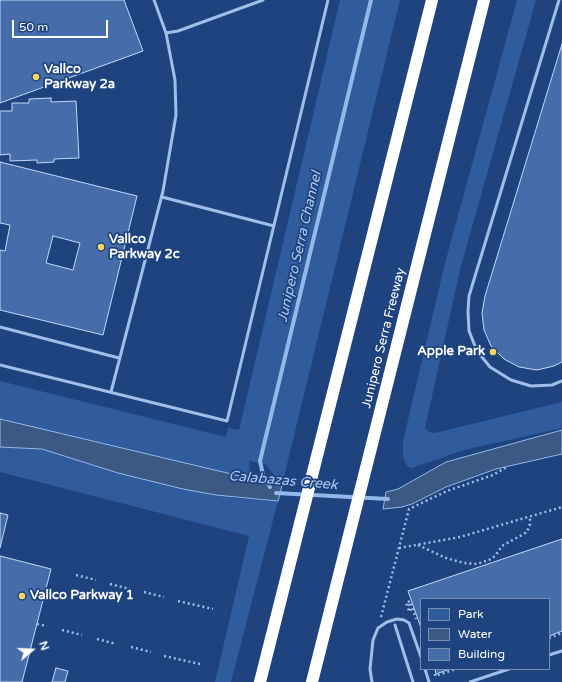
<!DOCTYPE html>
<style>
body{margin:0}
#map{position:relative;width:562px;height:682px;overflow:hidden;background:#1e437f;font-family:"Varela Round",sans-serif}
canvas{display:block}
.legend{position:absolute;left:420px;top:598px;width:130px;height:72px;box-sizing:border-box;background:#1e437f;border:1px solid #788eb2;margin:0;padding:5px 7px;list-style:none;font-size:12px;color:#fff}
.legend li{display:flex;align-items:center;gap:8px;height:20px}
.legend b{width:20px;border:1px solid #788eb2}
.north{position:absolute;left:12px;top:630px;width:40px;height:40px;-webkit-text-stroke:3px #1e437f;paint-order:stroke;rotate:71deg;font-size:11px;font-weight:700;line-height:16px;text-align:center;color:#fff}
.north::after{content:'';display:block;margin:auto;width:14px;height:18px;background:#fff;clip-path:polygon(50% 0,100% 100%,50% 72%,0 100%)}
.scale{position:absolute;left:12px;top:20px;width:96px;height:18px;box-sizing:border-box;border:2px solid #fff;border-top:0;padding-left:5px;font-size:12px;line-height:14px;white-space:nowrap;color:#fff;-webkit-text-stroke:3px #1e437f;paint-order:stroke}
</style>
<div id="map">
<canvas width="562" height="682"></canvas>
<ul class="legend">
<li><b style="height:11px;background:#305c9d"></b>Park</li>
<li><b style="height:11px;background:#3c5884"></b>Water</li>
<li><b style="height:11px;background:#466da9"></b>Building</li>
</ul>
<div class="north">N</div>
<div class="scale">50 m</div>
</div>
<script>
const ctx = document.querySelector('canvas').getContext('2d');
ctx.lineJoin = 'round';
function fill(path, color) { ctx.fillStyle = color; ctx.fill(path, 'evenodd'); }
const toPath = rows => new Path2D(rows.map(r => 'M' + r).join(''));
function trace(path, color, width, dash) { ctx.strokeStyle = color; ctx.lineWidth = width; ctx.lineCap = dash ? 'butt' : 'round'; ctx.setLineDash(dash || []); ctx.stroke(path); }
function label(font, color, halo, rows, align = 'center') {
  ctx.font = font + ' "Varela Round",sans-serif'; ctx.lineWidth = 3.5; ctx.setLineDash([]); ctx.textBaseline = 'middle'; ctx.strokeStyle = halo; ctx.fillStyle = color; for (const [text, x, y, turn = 0] of rows) {
    ctx.save(); ctx.translate(x, y); ctx.rotate((+turn || 0) * Math.PI / 180); ctx.textAlign = isNaN(turn) ? turn : align; if (halo) ctx.strokeText(text, 0, 0); ctx.fillText(text, 0, 0); ctx.restore();
  }
}
fill(toPath([
 [340,0,400,0,282,485,265,464,249,461,251,476,236,469,232,498,278,501,231,682,215,682,249,536,0,472,0,381,226,437,228,428,239,430],
 [517,0,536,0,460,270,425,428,429,432,435,433,562,402,562,428,464,450,412,468,407,466,403,457,403,441,445,263]
]), '#305c9d');
const water = toPath([
 [0,419,282,486,278,501,216,495,183,489,118,473,42,449,0,447,0,419],
 [562,430,562,454,496,469,446,487,412,504,402,507,383,509,386,492,398,489,446,462,562,430]
]);
fill(water, '#3c5884');
trace(water, '#94b8ea', 1);
trace(toPath([
 [270,487,263,475,260,461,371,0],
 [276,493,388,499]
]), '#94b8ea', 4);
const building = toPath([
 [0,0,124,0,143,51,0,103,0,0],
 [562,44,562,362,554,366,537,370,519,367,504,359,491,346,484,330,482,313,485,296,562,44],
 [51,98,51,102,76,101,79,158,54,159,54,162,37,163,37,160,10,161,10,154,0,155,0,111,12,111,12,103,29,103,29,99,51,98],
 [0,162,137,196,103,335,0,310,0,250,5,251,10,225,0,223,0,162],
 [53,236,80,243,73,270,46,263,53,236],
 [0,513,8,515,0,548,0,513],
 [562,539,562,631,549,636,549,599,421,599,421,628,408,591,562,539],
 [0,556,51,569,22,682,0,682,0,556],
 [56,668,68,671,65,682,52,682,56,668],
 [435,669,450,669,436,674,435,669]
]);
fill(building, '#466da9');
trace(building, '#c5d9f6', 1);
trace(toPath([
 [418,545,446,558,464,563,477,564,489,560,495,556,502,546,527,532,530,524,530,516],
 [399,548,460,537,562,507],
 [76,575,96,580],
 [110,584,130,589],
 [144,592,164,597],
 [178,601,213,609],
 [409,604,411,611,409,611,406,603,410,601,416,619],
 [381,617,409,509,447,491,493,475,507,467],
 [37,624,47,626],
 [62,630,82,635],
 [549,638,562,633],
 [97,639,116,644],
 [131,647,151,652],
 [164,656,200,664],
 [435,674,435,676,456,669]
]), '#a1bee8', 2.5, [2, 3]);
trace(toPath([
 [559,0,469,296,468,311,469,331,477,351,490,367,511,380,531,386,552,385,562,381],
 [166,33,178,31,263,0],
 [162,197,274,226],
 [0,327,119,358],
 [0,365,227,421,328,0],
 [111,392,163,191,176,115,175,80,166,33,154,0],
 [395,625,413,682],
 [549,655,562,651],
 [425,669,429,682],
 [372,682,370,669,373,640,378,628,387,622,397,619,404,620,409,623,421,657],
 [470,682,509,669]
]), '#a1bee8', 3);
trace(toPath([
 [260,682,432,0],
 [312,682,484,0]
]), '#fff', 12);
for (const [x, y, r, color] of [
 [36,77,4,"#f8d460"],
 [101,247,4,"#f8d460"],
 [493,352,4,"#f8d460"],
 [22,596,4,"#f8d460"]
]) { const dot = new Path2D(); dot.arc(x, y, r, 0, 2 * Math.PI); ctx.fillStyle = color; ctx.fill(dot); trace(dot, '#1e437f', 1.5); }
label('bold 13px', '#fff', '#1e437f', [
 ["Vallco",44,70],
 ["Parkway 2a",44,85],
 ["Vallco",109,240],
 ["Parkway 2c",109,255],
 ["Apple Park",485,352,"right"],
 ["Vallco Parkway 1",30,596]
], 'left');
label('13px', '#fff', '#1e437f', [
 ["Junipero Serra Freeway",384,338,-76]
]);
label('italic 14px', '#acc8f0', '#1e437f', [
 ["Junipero Serra Channel",300,247,-77],
 ["Calabazas Creek",283,481,5]
]);
</script>
